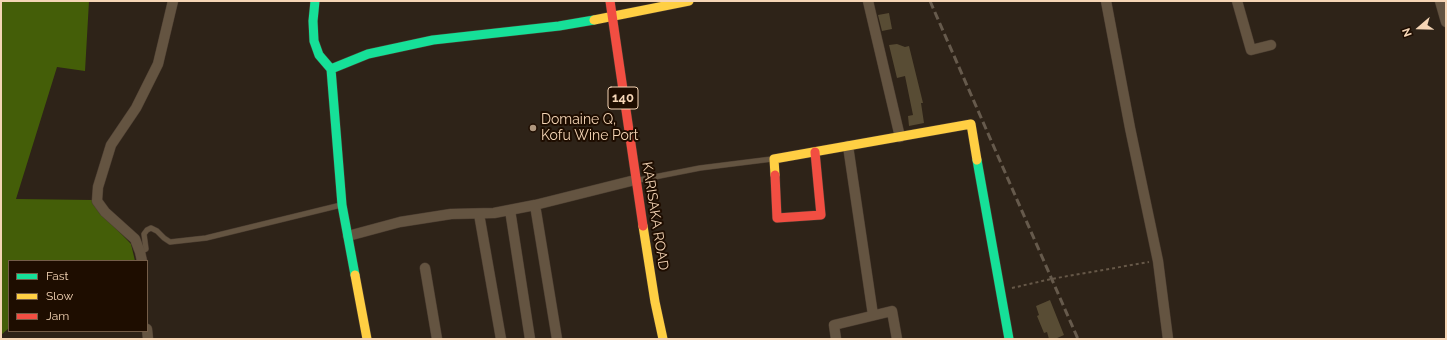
<!DOCTYPE html>
<style>
body{margin:0}
#map{position:relative;width:1447px;height:340px;overflow:hidden;background:#2e2318;font-family:Raleway,sans-serif}
canvas{display:block}
.frame{position:absolute;inset:0;border:2px solid #f5d5b5;pointer-events:none}
.legend{position:absolute;left:8px;top:260px;width:140px;height:72px;box-sizing:border-box;background:#1e0d00;border:1px solid #745d48;margin:0;padding:5px 7px;list-style:none;font-size:12px;color:#f5d5b5}
.legend li{display:flex;align-items:center;gap:8px;height:20px}
.legend b{width:20px;border:1px solid #745d48}
.north{position:absolute;left:1399px;top:8px;width:40px;height:40px;-webkit-text-stroke:3px #1e0d00;paint-order:stroke;rotate:250deg;font-size:11px;font-weight:700;line-height:16px;text-align:center;color:#f5d5b5}
.north::after{content:'';display:block;margin:auto;width:14px;height:18px;background:#f5d5b5;clip-path:polygon(50% 0,100% 100%,50% 72%,0 100%)}
</style>
<div id="map">
<canvas width="1447" height="340"></canvas>
<div class="frame"></div>
<ul class="legend">
<li><b style="height:5px;background:#16e098"></b>Fast</li>
<li><b style="height:5px;background:#ffcf43"></b>Slow</li>
<li><b style="height:5px;background:#f24e42"></b>Jam</li>
</ul>
<div class="north">N</div>
</div>
<script>
const ctx = document.querySelector('canvas').getContext('2d');
ctx.lineJoin = 'round';
function fill(path, color) { ctx.fillStyle = color; ctx.fill(path, 'evenodd'); }
const toPath = rows => new Path2D(rows.map(r => 'M' + r).join(''));
function trace(path, color, width, dash) { ctx.strokeStyle = color; ctx.lineWidth = width; ctx.lineCap = dash ? 'butt' : 'round'; ctx.setLineDash(dash || []); ctx.stroke(path); }
function label(font, color, halo, rows, align = 'center') {
  ctx.font = font + ' Raleway,sans-serif'; ctx.lineWidth = 4; ctx.setLineDash([]); ctx.textBaseline = 'middle'; ctx.strokeStyle = halo; ctx.fillStyle = color; for (const [text, x, y, turn = 0] of rows) {
    ctx.save(); ctx.translate(x, y); ctx.rotate((+turn || 0) * Math.PI / 180); ctx.textAlign = isNaN(turn) ? turn : align; if (halo) ctx.strokeText(text, 0, 0); ctx.fillText(text, 0, 0); ctx.restore();
  }
}
fill(toPath([
 [1,1,89,1,85,71,57,67,16,199,94,200,100,212,131,244,135,261,9,261,9,328,1,335]
]), '#445e08');
fill(toPath([
 [889,13,892,29,882,31,878,15],
 [897,44,905,47,909,46,923,103,921,103,924,123,909,126,908,116,913,115,905,76,897,78,889,45],
 [1050,300,1064,335,1055,339,1049,339,1047,332,1044,333,1037,316,1039,315,1036,306]
]), '#584c34');
const lane = toPath([
 [639,180,700,168,772,159],
 [140,252,146,249,144,234,147,230,151,228,157,231,164,238,170,242,206,238,341,205]
]);
const street = toPath([
 [868,1,900,137],
 [1106,1,1130,128,1158,261,1168,339],
 [1237,1,1251,50,1271,45],
 [1440,1,1446,22],
 [848,146,873,315],
 [535,205,557,339],
 [510,210,530,339],
 [479,214,501,339],
 [348,236,400,222,451,214,494,213,535,205,635,180],
 [142,261,140,252,135,239,105,212,97,201,98,187,111,145,136,108,158,64,173,1],
 [425,268,437,339],
 [147,329,148,339],
 [836,339,834,325,892,311,897,339]
]);
const fast = toPath([
 [315,1,313,21,314,41,319,55,331,69,342,205,355,275],
 [331,69,368,54,433,40,559,26,594,20],
 [977,160,1009,339]
]);
const slow = toPath([
 [594,20,689,1],
 [775,175,774,159,971,124,977,160],
 [643,226,655,302,663,339],
 [355,275,367,339]
]);
const jam = toPath([
 [610,1,643,226],
 [775,175,777,218,821,215,815,152]
]);
trace(lane, '#4b3d31', 6);
trace(street, '#4b3d31', 11);
trace(fast, '#4b3d31', 10);
trace(slow, '#4b3d31', 10);
trace(jam, '#4b3d31', 10);
trace(toPath([
 [1012,288,1051,279,1149,262]
]), '#665848', 2, [3, 3]);
trace(lane, '#645441', 5);
trace(street, '#645441', 10);
trace(fast, '#16e098', 9);
trace(slow, '#ffcf43', 9);
trace(jam, '#f24e42', 9);
trace(toPath([
 [930,1,1078,339]
]), '#665a4c', 3, [8, 4]);
for (const [x, y, r, color] of [
 [533,128,4,"#af977e"]
]) { const dot = new Path2D(); dot.arc(x, y, r, 0, 2 * Math.PI); ctx.fillStyle = color; ctx.fill(dot); trace(dot, '#1e0d00', 1.5); }
for (const [x, y, w] of [
 [623,98,30]
]) { const box = new Path2D(); box.roundRect(x - w / 2, y - 11, w, 22, 3); ctx.fillStyle = '#1e0d00'; ctx.fill(box); trace(box, '#f5d5b5', 1); }
label('bold 13px', '#f5d5b5', null, [
 ["140",623,98]
]);
label('14px', '#f5d5b5', '#1e0d00', [
 ["Domaine Q,",541,120],
 ["Kofu Wine Port",541,136]
], 'left');
label('14px', '#f5d5b5', '#1e0d00', [
 ["KARISAKA ROAD",655,216,81]
]);
</script>
